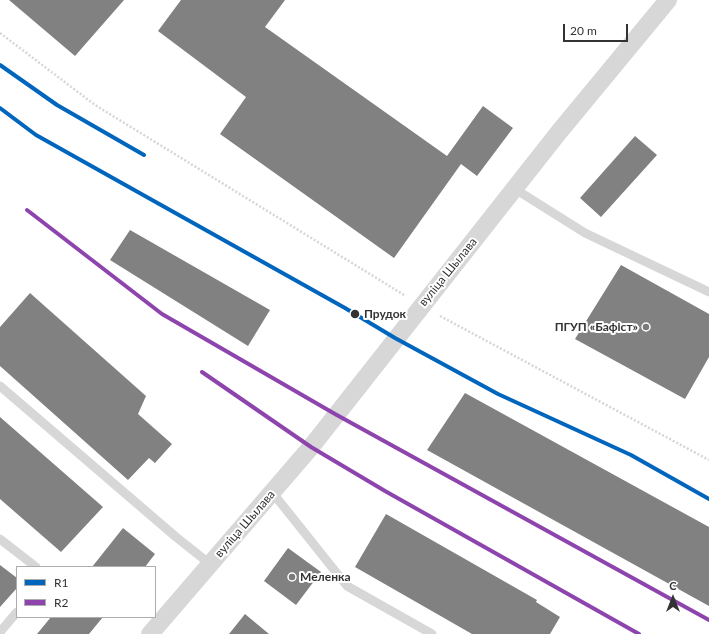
<!DOCTYPE html>
<meta charset="utf-8">
<style>
body{margin:0}
#map{position:relative;width:709px;height:634px;overflow:hidden;background:#fff;font-family:Lato,sans-serif}
canvas{display:block}
.legend{position:absolute;left:16px;top:566px;width:140px;height:52px;box-sizing:border-box;background:#fff;border:1px solid #adadad;margin:0;padding:5px 7px;list-style:none;font-size:12px;color:#333}
.legend li{display:flex;align-items:center;gap:8px;height:20px}
.legend b{width:20px;border:1px solid #adadad}
.north{position:absolute;left:653px;top:578px;width:40px;height:40px;-webkit-text-stroke:3px #fff;paint-order:stroke;rotate:0deg;font-size:11px;font-weight:700;line-height:16px;text-align:center;color:#333}
.north::after{content:'';display:block;margin:auto;width:14px;height:18px;background:#333;clip-path:polygon(50% 0,100% 100%,50% 72%,0 100%)}
.scale{position:absolute;left:563px;top:24px;width:65px;height:18px;box-sizing:border-box;border:2px solid #333;border-top:0;padding-left:5px;font-size:12px;line-height:14px;white-space:nowrap;color:#333;-webkit-text-stroke:3px #fff;paint-order:stroke}
</style>
<div id="map">
<canvas width="709" height="634"></canvas>
<ul class="legend">
<li><b style="height:5px;background:#0065bd"></b>R1</li>
<li><b style="height:5px;background:#8e44ad"></b>R2</li>
</ul>
<div class="north">С</div>
<div class="scale">20 m</div>
</div>
<script>
const ctx = document.querySelector('canvas').getContext('2d');
ctx.lineJoin = 'round';
function fill(path, color) { ctx.fillStyle = color; ctx.fill(path, 'evenodd'); }
const toPath = rows => new Path2D(rows.map(r => 'M' + r).join(''));
function trace(path, color, width, dash) { ctx.strokeStyle = color; ctx.lineWidth = width; ctx.lineCap = dash ? 'butt' : 'round'; ctx.setLineDash(dash || []); ctx.stroke(path); }
function label(font, color, halo, rows, align = 'center') {
  ctx.font = font + ' Lato,sans-serif'; ctx.lineWidth = 4; ctx.setLineDash([]); ctx.textBaseline = 'middle'; ctx.strokeStyle = halo; ctx.fillStyle = color; for (const [text, x, y, turn = 0] of rows) {
    ctx.save(); ctx.translate(x, y); ctx.rotate((+turn || 0) * Math.PI / 180); ctx.textAlign = isNaN(turn) ? turn : align; if (halo) ctx.strokeText(text, 0, 0); ctx.fillText(text, 0, 0); ctx.restore();
  }
}
fill(toPath([
 [9,0,124,0,75,56],
 [181,0,285,0,265,27,447,156,483,106,513,128,477,176,461,164,394,258,220,134,246,97,158,31],
 [635,136,657,155,601,217,580,198],
 [130,230,270,310,248,346,110,260],
 [621,265,709,314,709,357,685,399,575,339],
 [30,293,146,396,138,414,172,444,155,463,149,458,128,480,0,366,0,327],
 [465,393,709,527,709,606,427,450],
 [0,417,103,507,61,552,0,499],
 [386,514,537,600,536,602,560,617,550,634,472,634,355,567],
 [123,528,155,554,145,567,92,567],
 [288,548,321,572,296,605,264,581],
 [0,565,17,578,17,588,0,607],
 [245,614,269,634,229,634],
 [51,617,103,617,89,634,37,634]
]), '#818181');
trace(toPath([
 [0,33,95,105,404,295],
 [440,316,709,460]
]), '#d6d6d6', 2.5, [2, 2]);
trace(toPath([
 [515,189,585,233,709,292],
 [0,386,176,537,210,564],
 [272,492,347,586,432,634],
 [0,539,36,567],
 [0,632,17,612]
]), '#d7d7d7', 9);
trace(toPath([
 [150,634,311,447,559,132,668,0]
]), '#d7d7d7', 18);
trace(toPath([
 [0,65,57,105,144,155],
 [0,108,36,135,345,308,395,338,498,394,631,455,709,499]
]), '#0065bd', 4);
trace(toPath([
 [27,210,162,314,335,414,709,620],
 [202,372,311,447,385,491,639,634]
]), '#8e44ad', 4);
for (const [x, y, r, color] of [
 [355,314,5,"#333"],
 [646,327,4,"#7a7a7a"],
 [292,577,4,"#7a7a7a"]
]) { const dot = new Path2D(); dot.arc(x, y, r, 0, 2 * Math.PI); ctx.fillStyle = color; ctx.fill(dot); trace(dot, '#fff', 1.5); }
label('12px', '#333', '#fff', [
 ["вуліца Шылава",448,272,-51],
 ["вуліца Шылава",245,524,-49]
]);
label('bold 12px', '#333', '#fff', [
 ["Прудок",364,314]
], 'left');
label('bold 12px', '#333', '#fff', [
 ["ПГУП «Бафіст»",638,327],
 ["Меленка",300,577,"left"]
], 'right');
</script>
